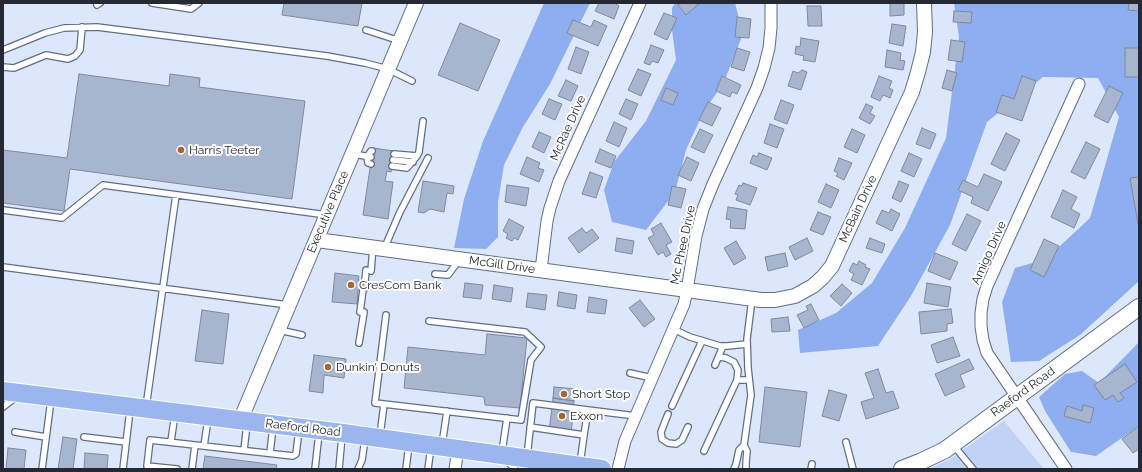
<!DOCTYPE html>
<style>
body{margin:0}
#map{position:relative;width:1142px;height:472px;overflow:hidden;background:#dce7fc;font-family:Raleway,sans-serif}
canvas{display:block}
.frame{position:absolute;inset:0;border:4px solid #242933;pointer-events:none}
</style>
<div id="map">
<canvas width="1142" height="472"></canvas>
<div class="frame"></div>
</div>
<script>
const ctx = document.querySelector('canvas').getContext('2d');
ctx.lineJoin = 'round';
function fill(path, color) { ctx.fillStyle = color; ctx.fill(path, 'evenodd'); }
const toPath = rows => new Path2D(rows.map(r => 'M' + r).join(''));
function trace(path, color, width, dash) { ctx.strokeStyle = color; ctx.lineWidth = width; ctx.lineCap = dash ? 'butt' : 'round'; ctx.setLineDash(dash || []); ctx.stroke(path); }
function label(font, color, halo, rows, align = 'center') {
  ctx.font = font + ' Raleway,sans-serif'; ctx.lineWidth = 4; ctx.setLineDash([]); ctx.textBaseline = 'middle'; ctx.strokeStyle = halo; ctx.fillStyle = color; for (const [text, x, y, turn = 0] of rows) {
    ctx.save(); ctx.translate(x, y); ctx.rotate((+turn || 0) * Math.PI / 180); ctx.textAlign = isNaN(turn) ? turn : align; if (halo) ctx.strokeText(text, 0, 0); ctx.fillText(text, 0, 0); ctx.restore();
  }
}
fill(toPath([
 [1004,421,1044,469,929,469,950,459]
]), '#c1d3f5');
fill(toPath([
 [544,3,590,3,550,84,523,127,504,165,498,202,498,237,486,249,454,248,464,199,483,141,500,103],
 [675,3,735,3,743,34,724,82,703,113,686,150,675,192,646,230,612,222,604,190,614,162,646,121,676,60,672,30,672,8],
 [954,3,1139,3,1139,281,1080,335,1039,361,1011,362,1002,302,1015,268,1046,259,1090,218,1119,117,1098,78,1043,77,987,122,950,225,911,296,878,346,800,353,798,330,836,313,872,283,905,228,946,138,959,37],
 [1139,342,1139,426,1096,456,1071,452,1045,411,1039,397,1065,374,1082,371,1099,383]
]), '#8eaeef');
const building = toPath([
 [284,3,362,3,358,26,282,15,284,3],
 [599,3,616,3,616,4,619,6,614,19,595,11,599,3],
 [681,3,700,3,686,15,678,5,681,3],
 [890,3,904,3,904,15,890,16,890,3],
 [1129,3,1139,3,1139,11,1128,10,1129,3],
 [807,6,821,6,822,26,808,26,807,6],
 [954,11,972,12,971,23,953,22,954,11],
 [664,13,677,18,667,40,654,34,664,13],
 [737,17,751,19,749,38,735,37,737,17],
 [573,20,591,27,594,20,607,26,598,46,567,33,573,20],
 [460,23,500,40,478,91,438,75,460,23],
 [892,24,906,26,903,46,889,43,892,24],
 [801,38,819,41,815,62,803,60,804,56,795,54,796,46,800,47,801,38],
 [951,40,965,42,962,62,948,60,951,40],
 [651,45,664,50,658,63,652,61,650,65,644,63,651,45],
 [576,47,589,52,581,74,568,69,576,47],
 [737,48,750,52,744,71,731,67,737,48],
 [1125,48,1139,48,1139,77,1125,77,1125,48],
 [887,50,901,53,900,60,905,61,903,70,885,67,887,50],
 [638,69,651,74,641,96,628,90,638,69],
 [802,70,807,72,801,90,788,86,793,71,798,73,802,70],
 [947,70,957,73,952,91,942,88,947,70],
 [79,74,169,86,170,74,200,78,199,87,305,101,292,199,70,169,64,211,3,203,3,150,67,158,79,74],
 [722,76,741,85,737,94,732,92,730,97,716,91,722,76],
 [879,76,892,81,889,88,893,90,890,98,883,95,880,101,871,97,879,76],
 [1022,76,1036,81,1022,121,996,112,1002,95,1014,99,1022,76],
 [566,80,578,86,571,101,558,96,566,80],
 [1109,86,1123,93,1108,123,1094,116,1109,86],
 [666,88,678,93,673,105,661,100,666,88],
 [549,99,562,104,555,120,542,114,549,99],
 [626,99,638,104,631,120,619,114,626,99],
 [781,100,794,105,787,124,774,119,781,100],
 [708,102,721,108,712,126,699,120,708,102],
 [866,104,873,107,870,113,875,116,870,124,859,118,866,104],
 [614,122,627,128,619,147,606,141,614,122],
 [770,124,784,129,777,148,764,143,770,124],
 [922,128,936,134,930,149,916,144,922,128],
 [700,129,713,135,704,153,691,147,700,129],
 [852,129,865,135,857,153,844,147,852,129],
 [539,132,551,137,544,153,532,147,539,132],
 [1006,133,1020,140,1005,171,991,164,1006,133],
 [1086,142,1100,149,1085,179,1071,172,1086,142],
 [373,148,394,151,391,172,387,171,385,181,393,182,388,219,363,215,373,148],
 [600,149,616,156,611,168,595,162,600,149],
 [759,153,772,158,767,170,750,163,753,155,757,157,759,153],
 [909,153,922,159,914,177,901,171,909,153],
 [527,157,540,163,538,168,544,170,539,182,520,174,527,157],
 [687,157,699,163,691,181,678,175,687,157],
 [839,158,852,163,844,180,836,176,838,173,834,171,839,158],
 [590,172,603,177,596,198,582,194,590,172],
 [984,174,1002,182,988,211,971,203,973,197,958,190,963,180,978,187,984,174],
 [1139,177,1139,224,1138,224,1130,178,1139,177],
 [423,181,454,186,453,194,447,193,444,212,430,209,424,213,418,212,423,181],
 [899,181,909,185,901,202,892,198,899,181],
 [743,183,757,188,750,205,736,200,738,195,735,194,739,185,742,186,743,183],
 [826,184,839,190,831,208,818,202,826,184],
 [507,185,529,188,526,206,505,202,507,185],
 [672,186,686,189,681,208,668,205,672,186],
 [1063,190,1077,197,1071,209,1080,214,1074,228,1051,217,1063,190],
 [728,207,747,210,745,229,730,228,731,220,726,219,728,207],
 [891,209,900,214,892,231,876,223,882,210,889,213,891,209],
 [818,212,831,217,823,235,810,230,818,212],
 [967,214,981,221,966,251,952,244,967,214],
 [509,219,524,227,518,240,514,238,512,241,506,238,508,234,503,231,509,219],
 [661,223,672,242,666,245,671,254,666,257,663,252,658,255,648,238,654,235,651,229,661,223],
 [582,228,586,233,592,229,599,238,579,253,568,238,582,228],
 [617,238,634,241,632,254,615,251,617,238],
 [807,238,813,251,795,260,789,247,807,238],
 [870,238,885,244,882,253,866,248,870,238],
 [1044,239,1059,246,1044,277,1030,270,1044,239],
 [736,241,746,258,734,265,724,248,736,241],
 [785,253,788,266,768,271,765,257,785,253],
 [935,253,958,262,950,280,928,271,935,253],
 [859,261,866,265,865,267,870,269,862,285,851,280,854,274,849,271,853,263,857,265,859,261],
 [335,273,359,276,358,280,369,281,368,291,358,290,357,304,332,302,335,273],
 [465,283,483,285,481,299,463,297,465,283],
 [927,283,951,287,948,307,924,303,927,283],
 [842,284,852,293,841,306,830,296,842,284],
 [494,285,513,288,511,302,492,299,494,285],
 [559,292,577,295,575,309,557,306,559,292],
 [528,293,547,295,545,310,526,307,528,293],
 [589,297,607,300,605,314,587,312,589,297],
 [640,300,655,319,644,327,629,308,640,300],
 [811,304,819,320,804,328,797,315,808,310,806,306,811,304],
 [951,309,953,323,947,324,947,331,921,334,919,312,951,309],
 [202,310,229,314,223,364,195,361,202,310],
 [788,317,790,331,772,332,771,319,788,317],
 [487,334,527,338,520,408,485,405,484,397,404,388,408,347,485,355,487,334],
 [953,337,960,356,937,363,931,345,953,337],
 [314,355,346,359,344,378,324,375,323,393,309,391,314,355],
 [969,359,974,369,960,375,965,387,945,396,935,374,969,359],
 [1125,364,1137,382,1120,393,1124,398,1118,402,1113,395,1105,400,1094,385,1125,364],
 [878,369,886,393,893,391,899,408,866,419,861,402,874,398,865,373,878,369],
 [554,387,576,389,574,401,553,398,554,387],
 [765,387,807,392,800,447,759,442,765,387],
 [829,390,847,395,839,421,822,416,829,390],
 [553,398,574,401,571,435,549,432,553,398],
 [1083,405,1094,408,1090,423,1064,416,1067,406,1082,411,1083,405],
 [1139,426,1139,449,1133,453,1122,439,1139,426],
 [63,437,77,439,73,469,58,469,63,437],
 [8,448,26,450,24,469,6,469,8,448],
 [85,453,108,455,107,469,84,469,85,453],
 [205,456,277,465,276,469,203,469,205,456]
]);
fill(building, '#a8b5ce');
trace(building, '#7e8aa2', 1);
const service = toPath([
 [152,3,191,9,199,3],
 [97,5,100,3],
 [366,30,400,41],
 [3,50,45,33,64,28,97,27,327,56,365,63,388,69,412,81],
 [3,67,14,68,46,55,68,59,75,56,80,50,82,27],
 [353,154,371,157],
 [394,154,417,156],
 [393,160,413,162],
 [371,164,368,163,367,157,371,151,372,151],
 [392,166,407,168,417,156,419,152,423,121],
 [3,210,62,218,103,185,327,215],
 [384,249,400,212,428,158],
 [3,267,288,305],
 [371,271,373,247],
 [435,274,448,275,459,260],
 [365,281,366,270],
 [360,312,363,290],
 [386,315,375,403,521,420,531,360,541,347,525,332,429,321],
 [673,329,690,337,720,346,727,346,747,344],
 [279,330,302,335],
 [359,343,364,312],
 [715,365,723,346],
 [630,373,652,378],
 [737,380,749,380],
 [672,406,702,341],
 [3,407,16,397],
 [146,407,176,195],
 [588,410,636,416],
 [668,414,661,432,662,439,668,443,676,444,682,440,688,427],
 [15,432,46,437],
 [380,436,384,404],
 [84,437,126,442],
 [171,441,175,414],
 [846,442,853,469],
 [442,445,447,411],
 [744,445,747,451,746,463,746,469],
 [204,446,208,419],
 [954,446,973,469],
 [244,450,247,424],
 [704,451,737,380,738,370,734,362,726,358,719,357],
 [502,452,507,418],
 [270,453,273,427],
 [527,457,533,403,588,410,584,435,530,427],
 [507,461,515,469],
 [580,464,584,435],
 [42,469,51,400],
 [123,469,130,410],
 [177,469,147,466,150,440,293,456,296,454,299,430],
 [192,469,195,445],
 [315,469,319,433],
 [339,469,342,436],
 [358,469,362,460,365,439],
 [406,469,409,444],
 [428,469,431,447],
 [734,469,736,464,739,450,744,445,751,395,748,368,747,339,752,299],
 [811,469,812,464]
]);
const minor = toPath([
 [541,270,547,221,550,208,559,181,640,3],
 [455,469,458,449],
 [618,469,625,441,684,304,687,290,696,236,703,209,713,184,757,88,764,68,769,48,771,28,771,3],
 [1066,469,987,353,983,340,981,326,981,313,983,299,987,286,1079,84]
]);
const tertiary = toPath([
 [317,240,761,300,775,300,795,296,813,286,823,277,832,266,912,92,918,72,923,52,925,32,924,3],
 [240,421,416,3]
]);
const secondary = toPath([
 [902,469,920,462,945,450,1139,307]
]);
const primary = toPath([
 [3,391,343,433,602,469]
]);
trace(service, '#626e85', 8);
trace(minor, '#626e85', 13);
trace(tertiary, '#626e85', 16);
trace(secondary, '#626e85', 18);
trace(primary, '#fff', 20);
trace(service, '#fff', 5.5);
trace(minor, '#fff', 11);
trace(tertiary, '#fff', 14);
trace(secondary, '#fff', 16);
trace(primary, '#9bb5ef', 18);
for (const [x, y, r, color] of [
 [181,150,4,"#a86433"],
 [351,285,4,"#a86433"],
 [328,367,4,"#a86433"],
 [564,394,4,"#a86433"],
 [562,416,4,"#a86433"]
]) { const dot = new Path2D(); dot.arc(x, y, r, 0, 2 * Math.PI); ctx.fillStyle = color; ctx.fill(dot); trace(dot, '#fff', 1.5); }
label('12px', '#242933', '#fff', [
 ["McRae Drive",568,128,-66],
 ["McBain Drive",858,209,-65],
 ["Executive Place",328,212,-67],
 ["Mc Phee Drive",683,245,-78],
 ["Amigo Drive",989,253,-66],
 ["McGill Drive",502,265,8],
 ["Raeford Road",1023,392,-36],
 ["Raeford Road",303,428,7]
]);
label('12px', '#242933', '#fff', [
 ["Harris Teeter",189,150],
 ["CresCom Bank",359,285],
 ["Dunkin' Donuts",336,367],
 ["Short Stop",572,394],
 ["Exxon",570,416]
], 'left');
</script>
